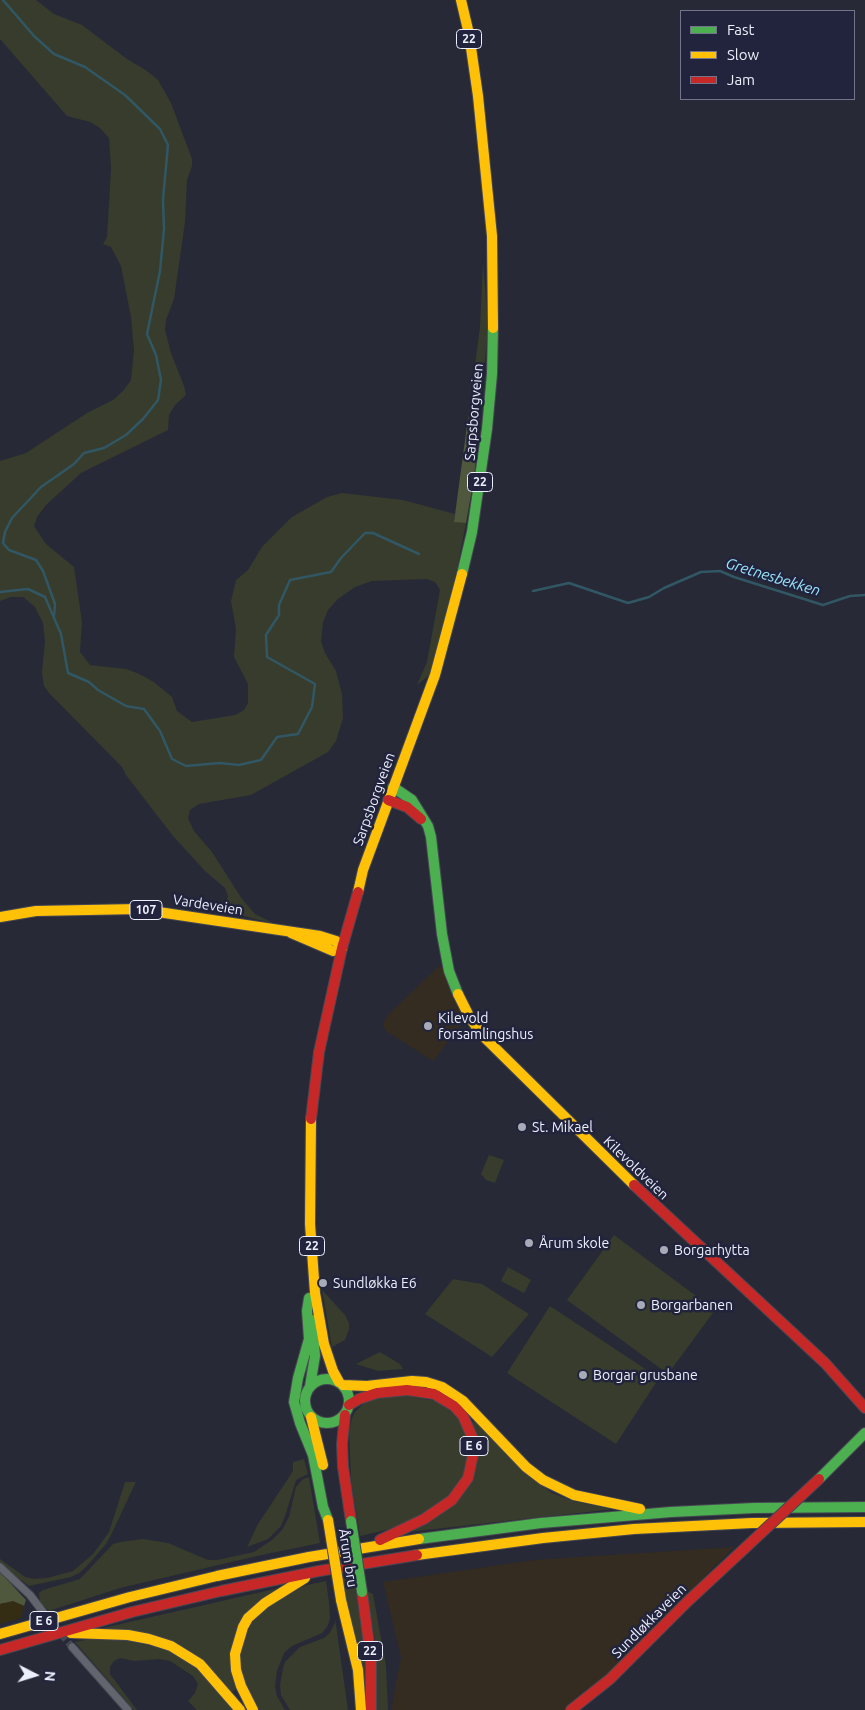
<!DOCTYPE html>
<meta charset="utf-8">
<style>
body{margin:0}
#map{position:relative;width:865px;height:1710px;overflow:hidden;background:#272936;font-family:Ubuntu,sans-serif}
canvas{display:block}
.legend{position:absolute;left:680px;top:10px;width:175px;height:90px;box-sizing:border-box;background:#21243c;border:1px solid #727589;margin:0;padding:6px 9px;list-style:none;font-size:15px;color:#eceffc}
.legend li{display:flex;align-items:center;gap:10px;height:25px}
.legend b{width:25px;border:1px solid #727589}
.north{position:absolute;left:10px;top:1650px;width:50px;height:50px;-webkit-text-stroke:4px #21243c;paint-order:stroke;rotate:95deg;font-size:14px;font-weight:700;line-height:20px;text-align:center;color:#eceffc}
.north::after{content:'';display:block;margin:auto;width:18px;height:22px;background:#eceffc;clip-path:polygon(50% 0,100% 100%,50% 72%,0 100%)}
</style>
<div id="map">
<canvas width="865" height="1710"></canvas>
<ul class="legend">
<li><b style="height:6px;background:#4caf50"></b>Fast</li>
<li><b style="height:6px;background:#ffc107"></b>Slow</li>
<li><b style="height:6px;background:#c62828"></b>Jam</li>
</ul>
<div class="north">N</div>
</div>
<script>
const ctx = document.querySelector('canvas').getContext('2d');
ctx.lineJoin = 'round';
function fill(path, color) { ctx.fillStyle = color; ctx.fill(path, 'evenodd'); }
const toPath = rows => new Path2D(rows.map(r => 'M' + r).join(''));
function trace(path, color, width, dash) { ctx.strokeStyle = color; ctx.lineWidth = width; ctx.lineCap = dash ? 'butt' : 'round'; ctx.setLineDash(dash || []); ctx.stroke(path); }
function label(font, color, halo, rows, align = 'center') {
  ctx.font = font + ' Ubuntu,sans-serif'; ctx.lineWidth = 5; ctx.setLineDash([]); ctx.textBaseline = 'middle'; ctx.strokeStyle = halo; ctx.fillStyle = color; for (const [text, x, y, turn = 0] of rows) {
    ctx.save(); ctx.translate(x, y); ctx.rotate((+turn || 0) * Math.PI / 180); ctx.textAlign = isNaN(turn) ? turn : align; if (halo) ctx.strokeText(text, 0, 0); ctx.fillText(text, 0, 0); ctx.restore();
  }
}
fill(toPath([
 [439,966,449,971,470,1018,464,1021,433,1061,386,1031,382,1024,388,1015],
 [734,1547,603,1680,565,1710,391,1710,401,1657,383,1582,534,1560]
]), '#342c20');
fill(toPath([
 [0,0,36,0,54,14,82,25,127,59,147,71,158,80,171,103,192,159,192,166,187,180,185,222,174,299,166,320,165,330,171,353,184,386,186,395,175,405,169,415,168,430,81,473,46,505,37,517,34,526,46,544,74,567,82,622,80,652,90,665,126,669,137,673,154,682,172,697,177,711,192,722,235,715,244,710,248,703,248,684,234,657,236,629,231,601,236,580,248,570,262,547,292,517,327,497,342,493,403,500,455,514,454,521,466,523,455,579,429,675,417,685,427,662,440,590,435,582,427,579,372,581,355,587,338,599,328,610,323,622,321,641,325,653,336,671,342,694,343,718,336,741,328,752,251,795,199,804,190,810,188,818,194,831,212,852,242,899,255,914,275,924,220,910,225,904,228,896,225,888,205,871,173,836,126,775,122,767,49,693,44,686,42,673,45,641,43,623,35,607,23,597,11,597,0,601,0,461,26,453,87,413,113,400,123,391,131,380,134,350,131,317,121,266,111,247,103,244,107,237,111,169,109,138,100,128,90,122,67,116,0,39],
 [483,262,488,326,479,426,467,425,480,327],
 [489,1155,504,1160,495,1183,486,1180,481,1174],
 [614,1235,715,1310,668,1374,567,1300],
 [508,1267,531,1280,524,1293,501,1281],
 [453,1279,482,1284,529,1314,492,1357,425,1314],
 [322,1290,345,1315,349,1323,349,1329,345,1340,332,1347],
 [550,1306,659,1378,616,1444,507,1373],
 [380,1352,400,1364,403,1369,378,1371,356,1364],
 [402,1395,436,1401,454,1414,463,1426,469,1441,470,1455,463,1477,443,1503,406,1523,386,1530,360,1536,351,1480,349,1431,352,1418,355,1412,362,1405,369,1400],
 [475,1421,527,1475,552,1493,573,1501,614,1509,408,1532,464,1492,471,1423],
 [304,1459,308,1474,296,1480,286,1513,281,1526,268,1539,247,1547,258,1524,293,1471,293,1462],
 [309,1477,320,1543,257,1556,120,1588,49,1611,40,1602,39,1593,43,1590,80,1579,113,1544,120,1542,143,1539,168,1543,208,1560,217,1560,254,1552,272,1540,282,1530,289,1517,296,1487,303,1479],
 [125,1482,136,1482,111,1535,106,1544,86,1567,79,1573,71,1577,29,1586,0,1564,0,1559,25,1577,34,1579,47,1578,73,1571,93,1554,109,1532],
 [353,1575,366,1652,368,1706,342,1577],
 [326,1581,329,1602,330,1619,327,1627,322,1633,292,1646,284,1653,277,1671,275,1687,277,1696,285,1710,258,1710,245,1687,240,1667,242,1642,256,1616,290,1592,307,1585],
 [279,1588,243,1619,237,1689,229,1693,200,1660,103,1628],
 [367,1591,373,1594,386,1666,388,1710,375,1710,376,1647],
 [335,1618,348,1710,290,1710,281,1695,280,1685,283,1668,285,1662,300,1647,324,1638,329,1634,335,1623],
 [95,1638,118,1638,175,1652,193,1663,233,1710,197,1710,188,1701,195,1693,198,1684,193,1676,170,1661,160,1659,134,1661,120,1658,114,1661,110,1667,110,1674,137,1710,134,1710,75,1642]
]), '#373c2d');
fill(toPath([
 [467,425,479,426,474,478,466,523,454,522],
 [0,1572,26,1600,24,1606,14,1602,0,1604]
]), '#4f573c');
fill(toPath([
 [13,1601,24,1606,21,1618,0,1624,0,1604]
]), '#342c13');
trace(toPath([
 [3,0,34,36,54,54,85,67,125,95,160,129,168,145,163,199,164,229,160,271,147,334,156,355,161,380,158,400,143,419,126,435,104,448,84,453,74,464,41,487,12,518,5,532,3,543,9,550,36,560,43,571,55,604,54,617],
 [533,591,569,583,628,603,649,597,664,588,701,572,720,571,734,577,823,605,850,596,865,595],
 [0,592,28,589,45,597,61,634,68,673,89,682,98,690,126,706,144,709,160,731,172,759,186,766,220,763,239,765,261,760,277,737,298,734,312,707,315,684,267,657,266,635,279,615,279,605,290,580,331,572,341,558,365,533,373,533,419,554]
]), '#315764', 2.5);
trace(toPath([
 [48,1618,72,1647]
]), '#454754', 7, [7, 3.5]);
const street = toPath([
 [0,1567,30,1595,43,1612],
 [72,1647,128,1710]
]);
const fast = toPath([
 [462,574,472,532,487,429,492,374,493,328],
 [393,787,412,800,428,826,431,837,442,934,449,971,458,994],
 [309,1298,307,1311,309,1339,298,1378,294,1402,300,1423,313,1455,323,1507,328,1520],
 '305 1401a22 22 0 1 1 44 0a22 22 0 1 1-44 0Z',
 [310,1386,315,1356,312,1320],
 [819,1479,865,1433],
 [419,1539,541,1523,671,1512,754,1508,865,1507]
]);
const slow = toPath([
 [461,0,469,34,478,96,492,236,493,328],
 [358,892,363,870,435,675,462,574],
 [0,917,36,911,138,909,320,936,336,941,342,948,333,951,291,933],
 [458,994,470,1018,484,1037,634,1185],
 [311,1119,310,1224,315,1293,324,1344,333,1371,339,1382],
 [343,1385,367,1386,412,1381,426,1382,442,1387,463,1401,526,1467,543,1480,574,1495,640,1509],
 [311,1417,323,1465],
 [417,1555,543,1538,634,1529,752,1523,865,1522],
 [341,1600,358,1670,361,1710],
 [71,1633,128,1635,149,1639,171,1646,200,1664,240,1710],
 [0,1634,130,1597,217,1576,309,1557,419,1539],
 [253,1710,241,1686,236,1670,235,1654,243,1627,248,1618,265,1603,305,1578]
]);
const jam = toPath([
 [388,800,407,807,421,819],
 [311,1119,319,1052,342,948,358,892],
 [634,1185,825,1363,865,1408],
 [349,1405,359,1399,377,1393,407,1390,434,1394,454,1406,463,1416,473,1439,474,1450,468,1478,452,1500,424,1519,380,1540],
 [345,1415,342,1444,343,1467,351,1521],
 [362,1592,371,1659,371,1710],
 [0,1650,132,1612,221,1591,319,1571,417,1555],
 [571,1710,610,1679,687,1602,744,1549]
]);
trace(street, '#464752', 9);
trace(fast, '#464752', 12);
trace(slow, '#464752', 12);
trace(jam, '#464752', 12);
trace(street, '#62646e', 7);
trace(fast, '#4caf50', 10);
trace(slow, '#ffc107', 10);
trace(jam, '#c62828', 10);
const fastBridge = toPath([
 [351,1521,362,1592]
]);
const slowBridge = toPath([
 [328,1520,341,1600]
]);
const jamBridge = toPath([
 [744,1549,819,1479]
]);
trace(fastBridge, '#464752', 12, []);
trace(slowBridge, '#464752', 12, []);
trace(jamBridge, '#464752', 12, []);
trace(fastBridge, '#4caf50', 10);
trace(slowBridge, '#ffc107', 10);
trace(jamBridge, '#c62828', 10);
for (const [x, y, r, color] of [
 [428,1026,5,"#a7aab7"],
 [522,1127,5,"#a7aab7"],
 [529,1243,5,"#a7aab7"],
 [664,1250,5,"#a7aab7"],
 [323,1283,5,"#a7aab7"],
 [641,1305,5,"#a7aab7"],
 [583,1375,5,"#a7aab7"]
]) { const dot = new Path2D(); dot.arc(x, y, r, 0, 2 * Math.PI); ctx.fillStyle = color; ctx.fill(dot); trace(dot, '#21243c', 2); }
for (const [x, y, w] of [
 [469,39,25],
 [480,482,25],
 [146,910,32],
 [312,1246,25],
 [474,1446,28],
 [44,1621,28],
 [370,1651,25]
]) { const box = new Path2D(); box.roundRect(x - w / 2, y - 9.5, w, 19, 4); ctx.fillStyle = '#21243c'; ctx.fill(box); trace(box, '#eceffc', 1); }
label('bold 12px', '#eceffc', null, [
 ["22",469,39],
 ["22",480,482],
 ["107",146,910],
 ["22",312,1246],
 ["E 6",474,1446],
 ["E 6",44,1621],
 ["22",370,1651]
]);
label('14px', '#eceffc', '#21243c', [
 ["Sarpsborgveien",474,412,-85],
 ["Sarpsborgveien",374,799,-70],
 ["Vardeveien",208,905,9],
 ["Kilevoldveien",636,1168,44],
 ["Årum bru",348,1558,81],
 ["Sundløkkaveien",649,1621,-45]
]);
label('14px', '#eceffc', '#21243c', [
 ["Kilevold",438,1018],
 ["forsamlingshus",438,1034],
 ["St. Mikael",532,1127],
 ["Årum skole",539,1243],
 ["Borgarhytta",674,1250],
 ["Sundløkka E6",333,1283],
 ["Borgarbanen",651,1305],
 ["Borgar grusbane",593,1375]
], 'left');
label('italic 15px', '#99e4fc', '#21243c', [
 ["Gretnesbekken",773,577,17]
]);
</script>
